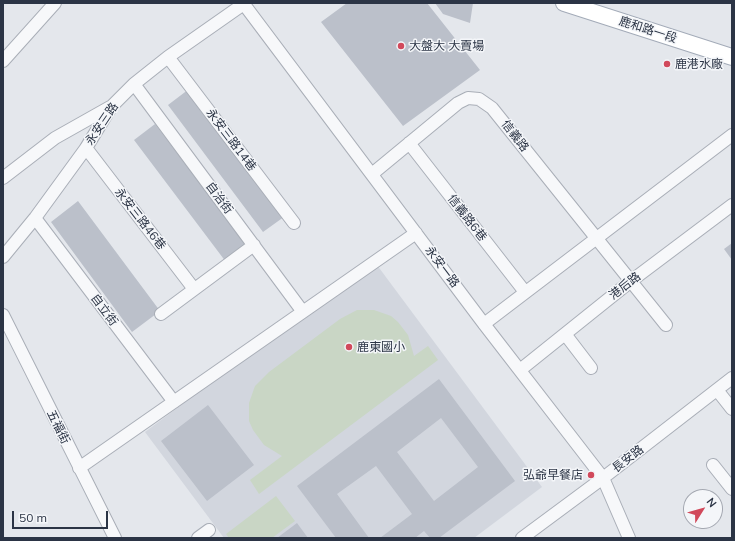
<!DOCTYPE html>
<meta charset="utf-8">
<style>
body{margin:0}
#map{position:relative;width:735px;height:541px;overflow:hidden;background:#e4e7ec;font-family:Mulish,sans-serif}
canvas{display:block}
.frame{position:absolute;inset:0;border:4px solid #2b3445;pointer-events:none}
.north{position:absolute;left:683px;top:489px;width:40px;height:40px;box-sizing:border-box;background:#f4f6f9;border:1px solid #a4a8b1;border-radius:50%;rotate:53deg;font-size:11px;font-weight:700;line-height:16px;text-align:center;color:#2b3445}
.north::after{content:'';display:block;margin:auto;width:14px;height:18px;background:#d1495b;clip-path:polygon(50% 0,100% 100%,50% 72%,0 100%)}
.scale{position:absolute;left:12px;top:511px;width:96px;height:18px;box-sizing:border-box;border:2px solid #2b3445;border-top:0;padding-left:5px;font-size:12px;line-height:14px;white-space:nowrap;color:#2b3445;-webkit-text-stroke:3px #f4f6f9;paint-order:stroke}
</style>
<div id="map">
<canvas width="735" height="541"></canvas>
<div class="frame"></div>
<div class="north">N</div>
<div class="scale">50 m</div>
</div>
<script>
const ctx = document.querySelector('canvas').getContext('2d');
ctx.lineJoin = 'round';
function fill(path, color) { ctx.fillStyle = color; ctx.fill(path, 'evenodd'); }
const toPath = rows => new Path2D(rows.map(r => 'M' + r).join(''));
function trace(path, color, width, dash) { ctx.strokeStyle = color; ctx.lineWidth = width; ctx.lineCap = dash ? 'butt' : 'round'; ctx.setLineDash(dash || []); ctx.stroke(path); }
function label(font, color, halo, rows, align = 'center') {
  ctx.font = font + ' Mulish,"Noto Sans TC",sans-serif'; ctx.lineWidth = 3; ctx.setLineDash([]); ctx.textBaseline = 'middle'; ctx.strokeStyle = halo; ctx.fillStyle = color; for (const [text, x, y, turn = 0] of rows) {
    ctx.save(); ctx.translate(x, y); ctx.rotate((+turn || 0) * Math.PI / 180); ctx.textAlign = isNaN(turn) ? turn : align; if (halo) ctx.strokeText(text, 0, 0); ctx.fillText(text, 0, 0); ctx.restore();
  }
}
fill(toPath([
 [374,261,542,487,474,538,224,538,145,432]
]), '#d2d6de');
fill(toPath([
 [357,310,374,310,391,316,398,322,408,335,414,356,428,346,438,360,259,494,250,480,282,456,264,445,253,430,249,421,249,403,255,386,269,372,340,319],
 [276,496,295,521,272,538,229,538,226,534]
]), '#c9d6c5');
fill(toPath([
 [347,3,427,3,480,70,403,126,321,22],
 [435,3,473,3,470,23,443,14],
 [193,86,288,214,263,232,168,105],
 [155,124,247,246,226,262,134,140],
 [78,201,160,311,132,332,51,222],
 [732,243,732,260,724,249],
 [439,379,515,481,439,538,430,538,424,531,415,538,380,538,412,514,376,466,337,494,369,538,336,538,297,486],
 [441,418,478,467,434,501,397,452],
 [208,405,254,465,207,501,161,441],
 [297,523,308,538,277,538]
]), '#bbc0ca');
const minor = toPath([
 [243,3,484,324,603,478,629,538],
 [168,57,294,223],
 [3,61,55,3],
 [134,84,303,312],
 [409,143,525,292],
 [86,148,194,289],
 [372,174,458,103,468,98,479,99,492,108,666,325],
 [3,178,55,138,110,107],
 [35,218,174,402],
 [3,257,35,218,86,148,111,107,134,84,168,57,245,3],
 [161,314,254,245],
 [3,315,115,538],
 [484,324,732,135],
 [565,334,591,368],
 [520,370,631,281,732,205],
 [717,390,732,409],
 [713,465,732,489],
 [79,468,416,233],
 [198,538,209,530],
 [522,538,603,478,732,378]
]);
const major = toPath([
 [564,3,732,57]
]);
trace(minor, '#a9aeb7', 14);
trace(major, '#a3abb8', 18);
trace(minor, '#f7f8fa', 12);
trace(major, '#fff', 16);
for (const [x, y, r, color] of [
 [401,46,4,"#d1495b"],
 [667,64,4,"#d1495b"],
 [349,347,4,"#d1495b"],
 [591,475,4,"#d1495b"]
]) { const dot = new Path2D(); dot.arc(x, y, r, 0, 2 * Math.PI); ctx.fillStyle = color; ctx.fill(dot); trace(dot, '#f4f6f9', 1.5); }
label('12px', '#2b3445', '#f4f6f9', [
 ["鹿和路一段",648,30,18],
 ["永安三路",102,124,-56],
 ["信義路",515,136,52],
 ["永安三路14巷",231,140,53],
 ["自治街",219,198,53],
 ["信義路6巷",467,218,52],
 ["永安三路46巷",140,219,52],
 ["永安一路",442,267,53],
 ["港后路",625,286,-38],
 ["自立街",104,310,53],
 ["五福街",58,427,64],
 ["長安路",628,459,-38]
]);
label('12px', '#2b3445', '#f4f6f9', [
 ["大盤大 大賣場",409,46],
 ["鹿港水廠",675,64],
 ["鹿東國小",357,347],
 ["弘爺早餐店",583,475,"right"]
], 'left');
</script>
